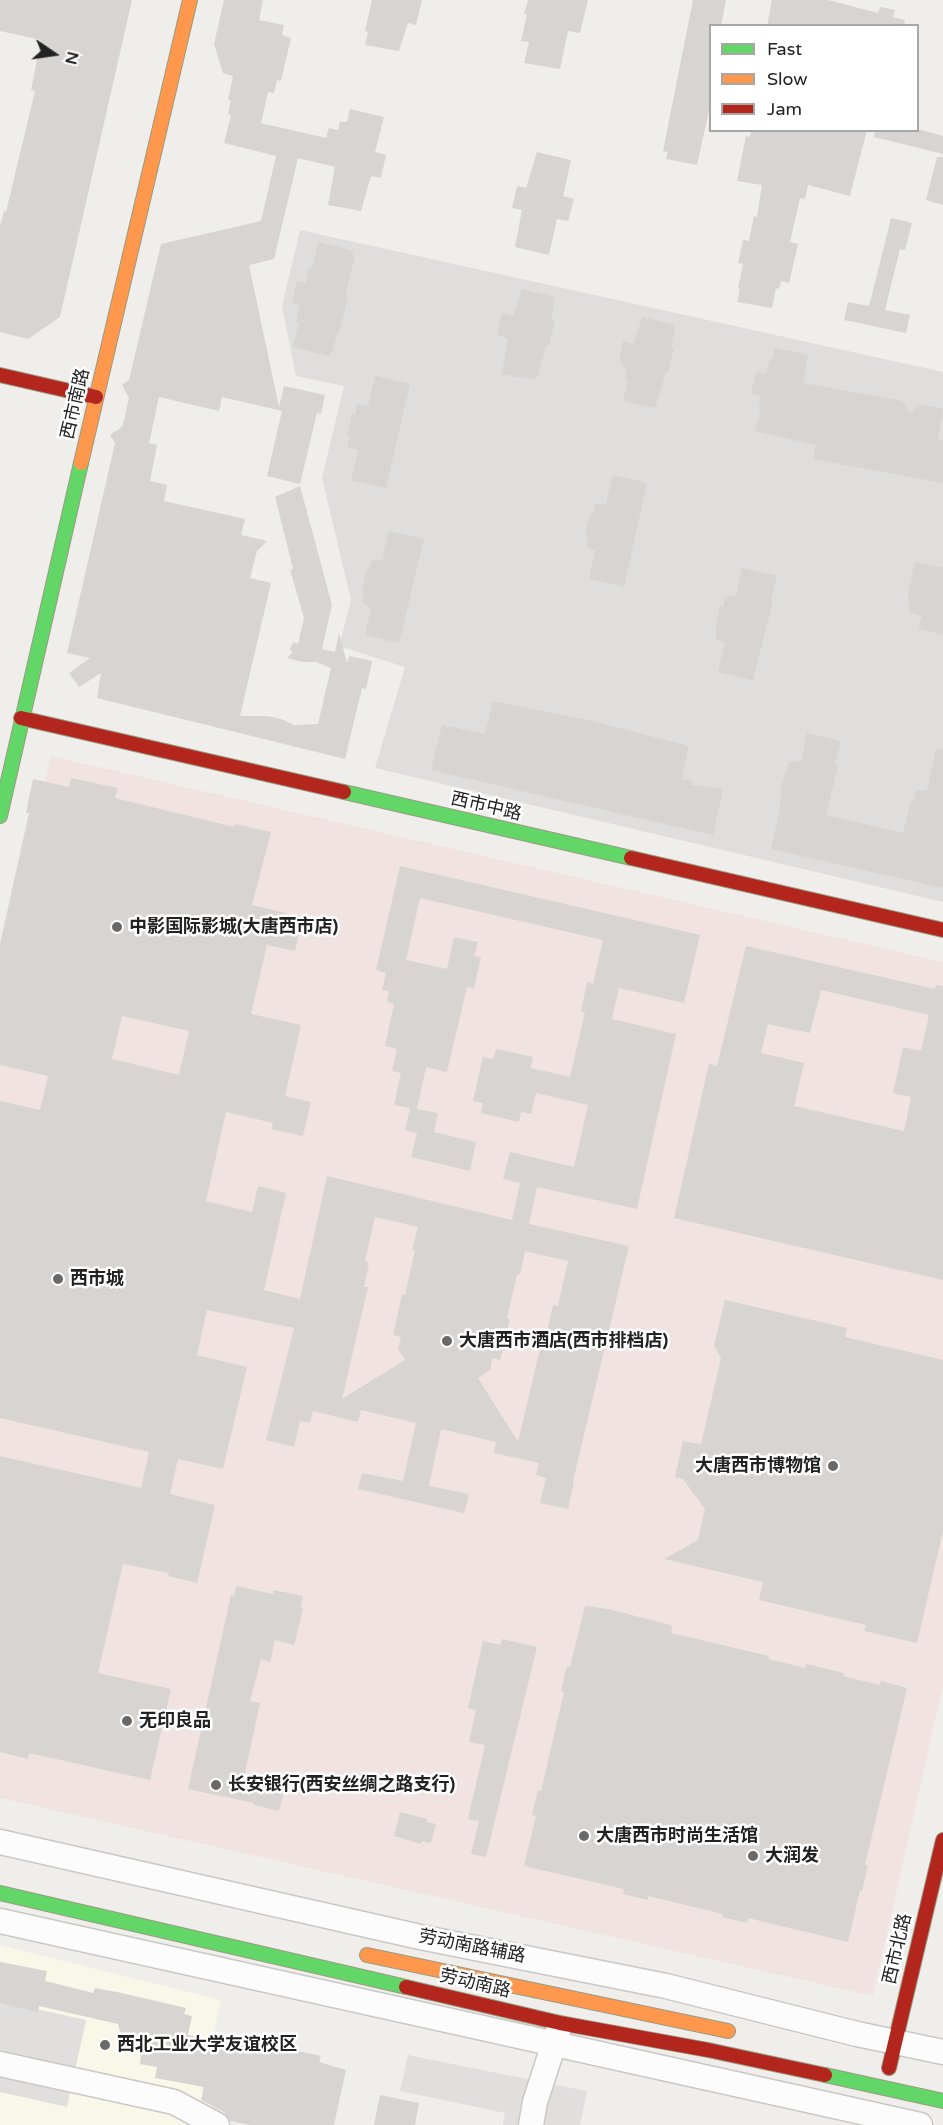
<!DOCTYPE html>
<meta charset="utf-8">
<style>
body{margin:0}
#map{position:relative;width:943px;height:2125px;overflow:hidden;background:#f0eeeb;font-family:"Varela Round",sans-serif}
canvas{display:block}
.legend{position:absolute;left:709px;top:24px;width:210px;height:108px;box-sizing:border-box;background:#fff;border:2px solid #a7a7a7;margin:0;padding:8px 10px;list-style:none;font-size:18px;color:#222}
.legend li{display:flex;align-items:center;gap:12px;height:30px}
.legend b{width:30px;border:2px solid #a7a7a7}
.north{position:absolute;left:24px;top:24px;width:60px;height:60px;-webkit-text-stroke:4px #fff;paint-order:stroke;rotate:103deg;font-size:16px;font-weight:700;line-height:24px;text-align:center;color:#222}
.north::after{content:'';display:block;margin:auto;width:21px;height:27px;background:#222;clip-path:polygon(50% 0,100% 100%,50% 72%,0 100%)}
</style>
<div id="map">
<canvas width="943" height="2125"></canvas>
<ul class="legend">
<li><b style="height:8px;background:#63d668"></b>Fast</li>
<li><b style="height:8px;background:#ff974d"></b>Slow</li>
<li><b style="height:8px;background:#b3261e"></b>Jam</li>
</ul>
<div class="north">N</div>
</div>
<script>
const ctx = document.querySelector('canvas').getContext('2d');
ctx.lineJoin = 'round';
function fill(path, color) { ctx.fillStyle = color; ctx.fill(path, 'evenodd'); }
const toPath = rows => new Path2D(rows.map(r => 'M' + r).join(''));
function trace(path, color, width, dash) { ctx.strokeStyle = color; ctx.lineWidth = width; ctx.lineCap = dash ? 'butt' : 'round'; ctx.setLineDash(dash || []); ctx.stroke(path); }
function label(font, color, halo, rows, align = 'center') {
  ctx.font = font + ' "Varela Round","Noto Sans SC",sans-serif'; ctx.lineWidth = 5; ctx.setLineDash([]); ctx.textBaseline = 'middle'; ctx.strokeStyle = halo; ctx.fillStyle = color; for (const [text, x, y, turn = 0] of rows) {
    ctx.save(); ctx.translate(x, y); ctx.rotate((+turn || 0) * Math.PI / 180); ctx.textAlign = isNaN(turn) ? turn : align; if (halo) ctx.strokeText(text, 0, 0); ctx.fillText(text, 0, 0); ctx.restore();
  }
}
fill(toPath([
 [300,230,943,372,943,902,375,768,405,667,339,646,351,600,322,478,344,386,296,376,282,306]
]), '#dfdedc');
fill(toPath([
 [51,756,943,962,943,1685,873,1996,0,1798,0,966]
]), '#f1e3e1');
fill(toPath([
 [0,1945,221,2000,201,2091,225,2125,0,2125]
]), '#f8f7e8');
fill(toPath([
 [0,2001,86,2020,67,2107,0,2092],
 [408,2055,587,2091,580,2125,503,2125,505,2113,400,2091]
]), '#e0dfde');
fill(toPath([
 [0,0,132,0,60,317,28,339,0,332,0,226,4,211,6,212,35,91,31,90,41,40,0,31],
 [224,0,263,0,259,20,284,25,282,35,291,38,281,81,277,80,274,93,268,92,261,123,326,138,329,128,338,130,340,122,347,122,350,109,384,117,375,152,386,155,381,178,371,176,361,211,328,205,335,167,298,158,274,259,249,265,279,407,284,386,325,395,321,414,317,413,300,484,267,476,282,411,222,397,219,411,159,397,149,443,157,445,150,481,167,485,164,501,245,519,241,535,267,541,257,551,250,578,271,583,240,716,267,716,281,719,294,725,318,724,331,668,316,662,302,662,287,658,293,652,290,650,293,642,298,644,304,618,290,570,293,569,275,497,300,486,332,605,322,649,335,652,339,633,347,663,349,656,372,661,366,689,362,688,345,759,97,698,101,673,79,687,69,673,90,658,67,653,115,443,110,435,122,427,124,420,129,398,122,385,129,380,161,244,261,221,276,156,224,143,231,115,228,114,231,100,228,100,233,76,223,73,214,44],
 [372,0,422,0,416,25,408,23,399,51,365,45,368,32,365,31],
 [528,0,588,0,580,33,568,31,560,69,524,63,529,42,521,41,527,14,524,14],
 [693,0,726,0,721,26,711,26,711,101,697,165,666,159,668,152,663,151],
 [772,0,828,0,878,13,880,7,895,10,893,17,905,20,904,26,767,26],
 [751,130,867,130,850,196,808,185,805,199,800,198,790,242,798,244,789,283,781,281,779,289,776,288,772,308,737,302,740,289,738,288,743,264,738,263,743,240,749,241,754,216,757,217,762,185,737,181,746,136,750,137],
 [875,130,922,130,943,136,943,154,874,137],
 [537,152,571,160,563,196,574,199,568,221,557,219,549,255,515,247,522,210,512,208,517,186,526,188],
 [937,157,943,157,943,205,926,200],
 [891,218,912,223,905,250,900,249,885,310,910,315,906,333,844,320,848,302,869,306],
 [318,242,354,251,353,256,355,256,346,292,346,297,348,297,339,333,337,333,332,352,330,352,329,356,293,347,299,323,296,322,300,305,292,303,297,281,306,283,309,267,312,268],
 [522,289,554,297,553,300,555,300,551,319,555,320,549,346,546,345,537,378,535,378,535,380,502,374,508,338,497,335,502,313,513,316],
 [642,317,675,325,675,328,671,347,674,348,668,373,666,372,655,408,623,401,628,380,625,380,627,372,619,360,623,341,634,344],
 [775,348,808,355,803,383,902,401,911,413,919,404,943,409,938,440,943,441,943,483,813,459,816,445,755,431,761,411,758,409,761,396,751,393,756,372,766,374,770,359,772,360],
 [375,376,410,384,386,488,351,480,358,450,347,447,350,436,347,436,352,414,355,415,357,404,368,406],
 [613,475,647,483,624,587,589,579,595,551,586,546,588,536,585,535,590,514,593,514,595,504,606,504],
 [389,531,424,539,399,643,365,635,371,608,362,602,364,592,362,590,367,569,369,569,372,559,382,561],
 [915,562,943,568,943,635,918,629,922,616,910,613,908,595],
 [742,568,777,576,771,600,773,601,753,680,718,672,725,642,715,640,717,629,715,629,720,606,723,607,725,597,736,595],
 [493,701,587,720,689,746,681,779,692,781,691,785,723,789,713,835,431,770,442,725,485,734],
 [807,733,841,741,835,765,838,765,826,815,903,833,911,801,914,801,916,791,927,790,936,749,943,750,943,888,771,849,781,805,779,804,782,794,780,794,785,772,787,772,789,762,801,761],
 [71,778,118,788,115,798,234,827,235,824,271,832,252,905,302,917,295,951,267,945,251,1014,301,1025,285,1096,311,1102,303,1136,271,1129,273,1123,226,1112,206,1201,252,1212,258,1186,286,1193,264,1290,300,1299,327,1176,512,1220,520,1183,503,1179,510,1152,574,1167,588,1105,536,1093,531,1114,521,1112,519,1122,481,1113,483,1103,473,1101,483,1057,493,1059,496,1049,533,1057,531,1068,570,1077,585,1012,581,1012,587,982,593,984,603,940,420,898,406,960,447,969,454,937,478,942,474,956,481,957,474,988,467,987,447,1072,426,1067,417,1109,438,1113,434,1132,476,1142,470,1171,411,1157,417,1133,405,1130,410,1108,394,1105,401,1073,392,1071,397,1049,385,1046,394,1004,387,1002,389,991,382,990,386,973,376,970,400,866,700,935,684,1003,619,988,612,1019,676,1034,637,1209,537,1187,529,1224,629,1246,573,1481,574,1482,568,1509,540,1503,546,1478,536,1475,539,1463,494,1453,496,1442,441,1429,429,1486,469,1494,464,1513,358,1489,362,1473,403,1481,416,1423,361,1410,358,1422,313,1411,310,1423,300,1421,294,1447,266,1440,294,1328,207,1310,197,1355,247,1367,223,1469,178,1459,170,1494,215,1505,197,1583,168,1576,169,1573,123,1564,98,1673,171,1689,150,1780,29,1753,28,1759,0,1752,0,1456,141,1488,149,1452,0,1418,0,1101,40,1110,48,1076,0,1065,0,944,29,813,26,813,33,779,69,787],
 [122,1016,189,1031,179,1075,112,1059],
 [375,1217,418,1227,412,1250,415,1250,405,1295,402,1294,393,1335,401,1337,398,1349,405,1360,342,1399,368,1287,364,1287,369,1263,365,1261],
 [525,1251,568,1261,558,1306,553,1305,548,1328,545,1328,518,1442,478,1378,490,1370,492,1358,500,1360,510,1319,507,1318,517,1275,520,1274],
 [746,946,935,989,936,985,943,986,943,1280,674,1218,709,1064,717,1066],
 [821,990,929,1015,921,1051,903,1047,893,1093,911,1097,904,1131,794,1106,804,1063,761,1053,768,1024,810,1033],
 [725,1300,847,1328,845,1337,943,1360,943,1531,917,1643,864,1631,866,1625,759,1600,763,1582,664,1559,698,1540,705,1509,683,1479,675,1477,683,1441,701,1444,721,1358,714,1345],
 [236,1586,273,1594,274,1590,303,1596,301,1608,303,1609,294,1645,275,1640,270,1662,261,1659,250,1701,260,1703,244,1777,285,1786,279,1811,254,1805,254,1803,188,1789,231,1595,234,1596],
 [585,1606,608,1609,663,1623,672,1626,671,1633,769,1656,768,1659,805,1668,806,1664,844,1673,843,1676,880,1685,881,1681,907,1688,865,1865,868,1866,862,1891,860,1890,848,1942,748,1918,747,1923,722,1917,723,1914,648,1896,648,1900,623,1894,624,1889,524,1866,536,1816,532,1815,538,1790,541,1791,564,1692,561,1691,567,1666,570,1667],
 [502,1639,537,1647,486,1857,471,1854,479,1821,468,1819,485,1745,469,1742,476,1710,468,1708,483,1641,500,1645],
 [400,1812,427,1819,427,1822,436,1824,431,1843,422,1841,421,1844,394,1836],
 [0,1962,47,1971,45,1981,93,1993,95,1988,117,1992,186,2008,184,2014,192,2016,188,2035,243,2045,244,2039,321,2056,319,2062,346,2070,334,2125,250,2125,230,2121,224,2112,201,2100,204,2087,155,2078,157,2067,140,2064,141,2056,122,2039,118,2024,39,2006,38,2012,0,2003],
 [380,2095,419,2103,415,2125,374,2125]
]), '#d7d4d2');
const street = toPath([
 [0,1842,420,1937,666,1986,857,2034,943,2052],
 [0,1921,920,2125],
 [0,2064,174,2102,217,2125],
 [531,2125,535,2102,559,2028]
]);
const fast = toPath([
 [344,792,631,858],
 [0,816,81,463],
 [0,1893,406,1987],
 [825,2075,943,2101]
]);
const slow = toPath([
 [81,463,190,0],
 [367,1955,728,2031]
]);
const jam = toPath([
 [0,375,96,397],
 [21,718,344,792],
 [631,858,943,930],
 [406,1987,560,2023,708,2050,825,2075],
 [889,2068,943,1840]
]);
trace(street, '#c9c8c7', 27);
trace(fast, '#999a82', 16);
trace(slow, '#999a82', 16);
trace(jam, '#999a82', 16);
trace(street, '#fdfcfc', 24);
trace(fast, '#63d668', 14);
trace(slow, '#ff974d', 14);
trace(jam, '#b3261e', 14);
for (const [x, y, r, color] of [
 [117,927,6,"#6a6968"],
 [58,1279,6,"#6a6968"],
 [447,1341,6,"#6a6968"],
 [833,1466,6,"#6a6968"],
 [127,1721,6,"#6a6968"],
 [216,1785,6,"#6a6968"],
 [584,1836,6,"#6a6968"],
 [753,1856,6,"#6a6968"],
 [105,2045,6,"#6a6968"]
]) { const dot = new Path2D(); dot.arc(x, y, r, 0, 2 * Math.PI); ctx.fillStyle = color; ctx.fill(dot); trace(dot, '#fff', 2); }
label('18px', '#222', '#fff', [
 ["西市南路",76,404,-77],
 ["西市中路",486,807,13],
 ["劳动南路辅路",472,1947,11],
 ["西市北路",898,1949,-77],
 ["劳动南路",475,1984,13]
]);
label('bold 18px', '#222', '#fff', [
 ["中影国际影城(大唐西市店)",129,927],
 ["西市城",70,1279],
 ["大唐西市酒店(西市排档店)",459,1341],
 ["大唐西市博物馆",821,1466,"right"],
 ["无印良品",139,1721],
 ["长安银行(西安丝绸之路支行)",228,1785],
 ["大唐西市时尚生活馆",596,1836],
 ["大润发",765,1856],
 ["西北工业大学友谊校区",117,2045]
], 'left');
</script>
